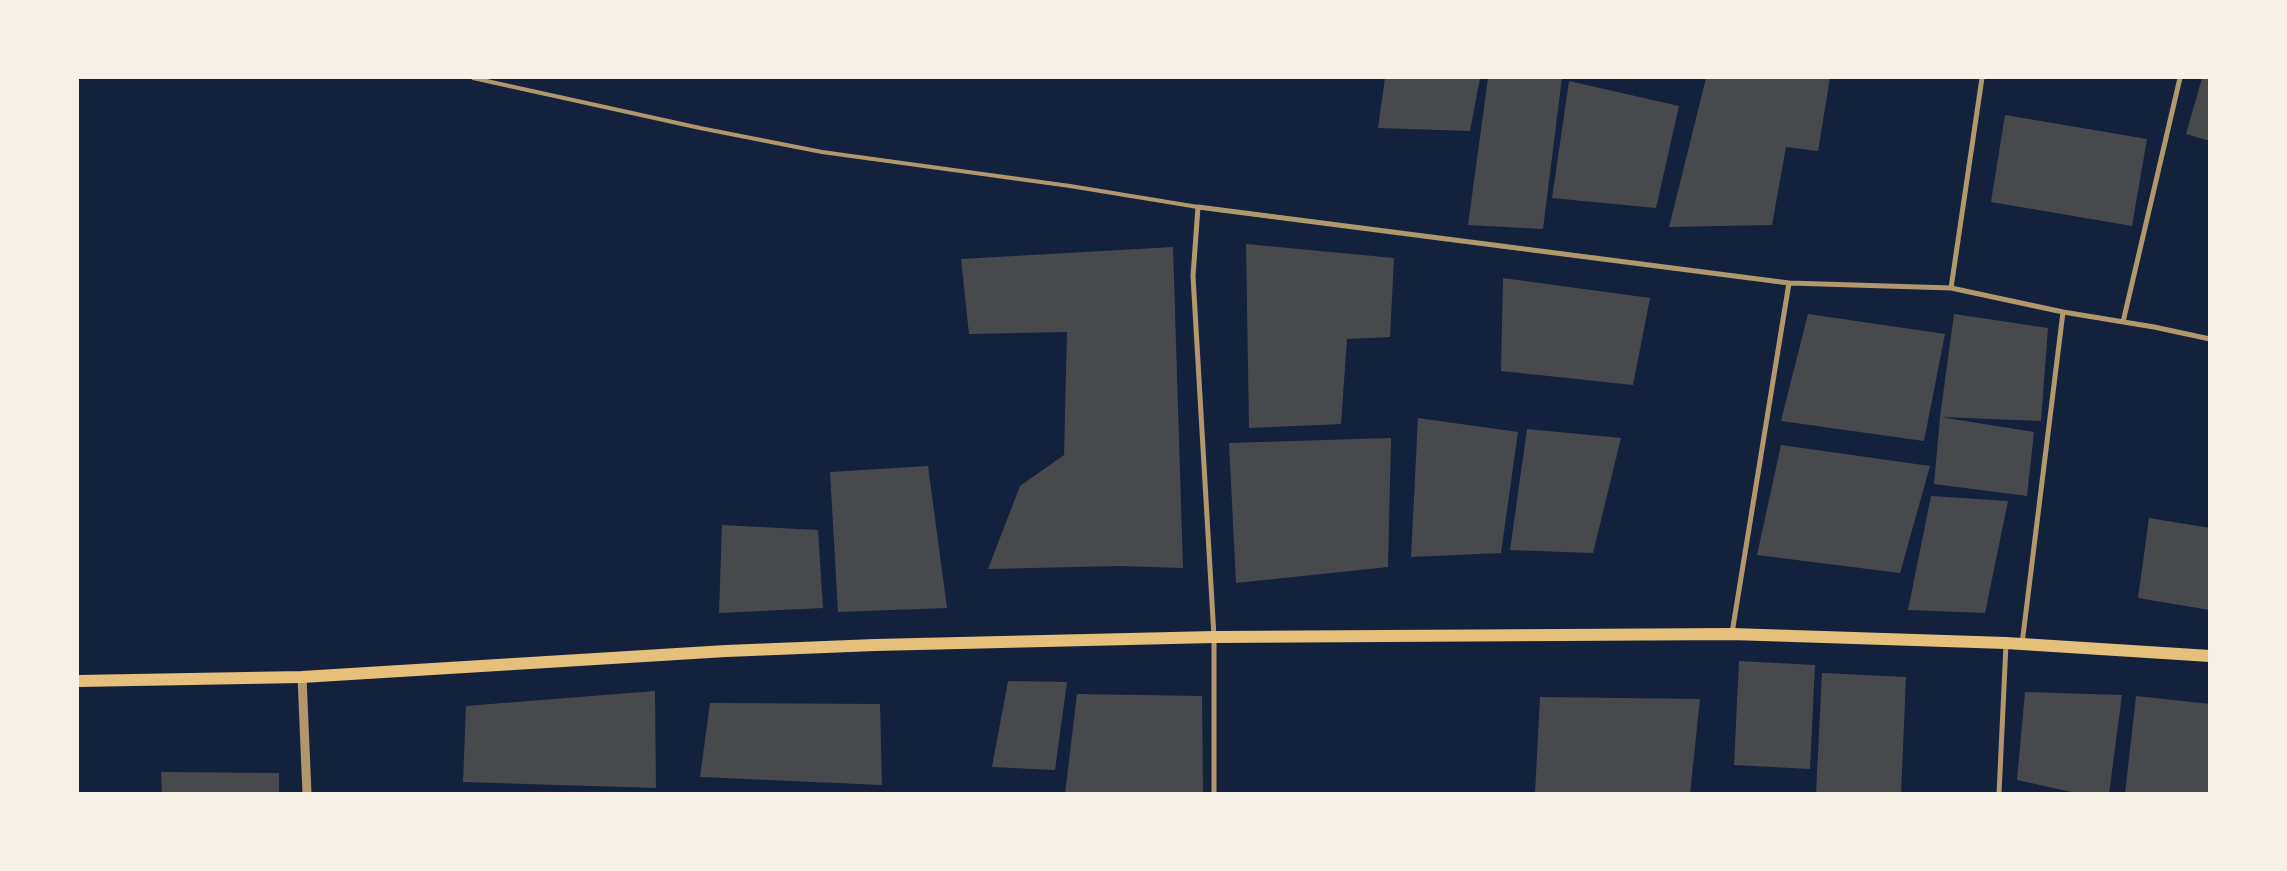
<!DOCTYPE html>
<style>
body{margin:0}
#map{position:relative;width:2287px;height:871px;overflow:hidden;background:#14213d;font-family:"Space Grotesk",sans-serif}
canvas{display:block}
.frame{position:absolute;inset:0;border:79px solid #f6f1e7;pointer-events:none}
</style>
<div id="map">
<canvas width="2287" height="871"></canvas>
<div class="frame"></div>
</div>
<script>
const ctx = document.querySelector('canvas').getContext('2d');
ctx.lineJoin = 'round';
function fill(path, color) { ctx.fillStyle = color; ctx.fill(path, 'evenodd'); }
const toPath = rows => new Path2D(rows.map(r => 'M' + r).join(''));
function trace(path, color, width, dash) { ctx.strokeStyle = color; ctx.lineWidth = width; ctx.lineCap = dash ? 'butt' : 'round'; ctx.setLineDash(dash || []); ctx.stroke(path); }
fill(toPath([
 [1385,78,1480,78,1470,131,1378,128],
 [1488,78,1562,78,1543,229,1468,225],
 [1706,78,1830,78,1818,151,1786,147,1772,225,1669,227],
 [2202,78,2210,78,2210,141,2186,134],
 [1569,81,1679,106,1656,208,1552,198],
 [2005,115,2147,139,2132,226,1991,202],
 [1246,244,1394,258,1390,337,1347,339,1341,424,1249,428],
 [1173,247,1183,568,1119,566,988,569,1020,486,1064,455,1067,332,969,334,961,259],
 [1503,278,1650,298,1633,385,1501,371],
 [1808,314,1945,334,1924,441,1781,421],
 [1954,314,2048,328,2041,421,1940,417,2034,432,2027,496,1934,484,1940,417],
 [1418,418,1518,432,1501,553,1411,557],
 [1527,429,1621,438,1593,553,1510,550],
 [1391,438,1388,567,1236,583,1229,443],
 [1781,445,1930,466,1900,573,1757,555],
 [928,466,947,608,838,612,830,472],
 [1931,496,2008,501,1985,613,1908,610],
 [2149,518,2210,528,2210,610,2138,598],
 [722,525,818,530,823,608,719,613],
 [1739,661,1815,665,1810,769,1734,765],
 [1822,673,1906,677,1901,794,1816,794],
 [1008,681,1067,682,1055,770,992,767],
 [655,691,656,788,463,782,466,706],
 [2025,692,2122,695,2109,794,2081,794,2017,780],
 [1077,694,1202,696,1203,794,1065,794],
 [2136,696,2210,704,2210,794,2125,794],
 [1540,697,1700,699,1690,794,1535,794],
 [710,703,880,704,882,785,700,777],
 [161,772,279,773,279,794,162,794]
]), '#48494c');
trace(toPath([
 [473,78,700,128,822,152,1070,186,1198,207]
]), '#b1986c', 4);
trace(toPath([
 [1951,288,1982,78],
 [2123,322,2180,78],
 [1732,633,1789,283],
 [2022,644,2063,312],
 [1214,794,1214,637,1193,276,1198,207,1789,283,1951,288,2063,312,2154,327,2210,339],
 [1999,794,2006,644]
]), '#b1986c', 5);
trace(toPath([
 [302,677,307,794]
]), '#b1986c', 9);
trace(toPath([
 [78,681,302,677,726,651,875,645,1214,637,1732,634,2006,643,2210,656]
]), '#e5c07b', 12);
</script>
